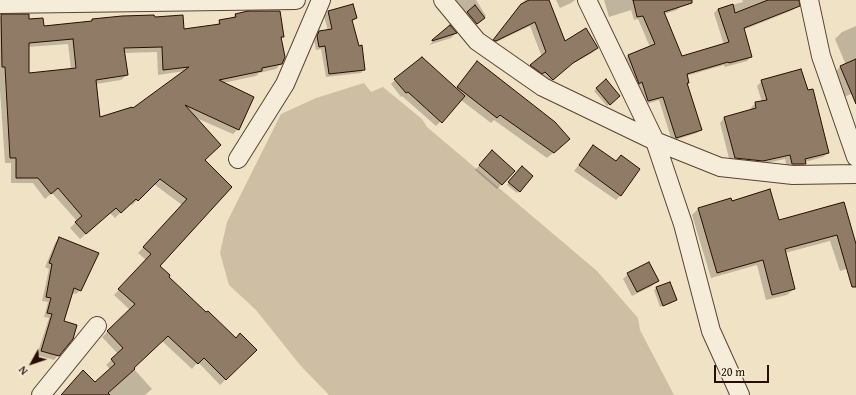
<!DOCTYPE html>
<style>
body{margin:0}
#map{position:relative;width:856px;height:395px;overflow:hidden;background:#f0e2c5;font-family:"Gentium Book Plus",serif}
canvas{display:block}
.north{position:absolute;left:12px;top:343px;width:40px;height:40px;-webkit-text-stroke:3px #f5ecd9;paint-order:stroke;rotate:230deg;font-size:11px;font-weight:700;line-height:16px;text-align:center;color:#280e00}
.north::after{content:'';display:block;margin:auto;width:14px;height:18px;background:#280e00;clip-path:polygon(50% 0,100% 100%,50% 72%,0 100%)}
.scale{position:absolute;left:714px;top:365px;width:55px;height:18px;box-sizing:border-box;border:2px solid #280e00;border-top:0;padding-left:5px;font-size:12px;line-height:14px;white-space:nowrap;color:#280e00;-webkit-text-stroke:3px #f5ecd9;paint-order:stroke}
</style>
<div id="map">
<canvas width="856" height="395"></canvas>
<div class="north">N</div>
<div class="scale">20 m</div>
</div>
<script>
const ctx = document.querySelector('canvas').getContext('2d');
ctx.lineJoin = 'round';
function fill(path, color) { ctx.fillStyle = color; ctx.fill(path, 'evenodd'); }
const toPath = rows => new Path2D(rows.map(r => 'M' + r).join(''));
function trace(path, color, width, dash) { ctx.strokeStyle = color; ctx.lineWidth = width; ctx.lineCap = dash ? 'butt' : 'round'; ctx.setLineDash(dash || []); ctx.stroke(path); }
fill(toPath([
 [364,83,371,92,383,87,422,119,427,127,597,271,638,318,640,330,674,395,329,395,300,365,256,310,229,285,220,253,227,222,281,114,316,98]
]), '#cebea4');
fill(toPath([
 [455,0,476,0,486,16,473,28],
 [525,0,527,0,530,7,548,0,564,43,597,48,592,53,567,67,548,84,526,70,542,57,530,26,490,45],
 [556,0,575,0,571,3,560,8],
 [604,0,679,0,681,6,677,10,664,14,682,57,724,45,714,13,718,9,743,2,742,0,795,0,797,6,793,10,743,30,751,56,747,61,725,67,724,65,686,76,688,82,686,84,701,129,697,133,672,141,659,100,644,105,624,60,628,56,650,47,638,19,634,20,631,10,609,17],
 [353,6,356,18,352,22,364,69,361,73,326,77,321,49,316,50,314,40,319,32,328,31,324,16,328,12],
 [236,14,283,37,280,39,281,63,276,69,259,73,256,76,223,83,238,129,233,134,194,117,204,160,159,266,167,277,235,339,255,350,220,385,198,362,192,369,162,341,133,368,152,389,145,395,61,395,95,383,110,369,106,365,118,354,102,337,130,310,114,295,146,260,138,253,182,205,154,184,132,205,130,203,115,218,110,213,80,239,70,228,77,221,52,193,45,199,33,183,11,183,11,163,5,163,0,91,0,17,2,15,28,21,44,27,90,22,92,20,154,18,183,30,215,26,220,21,231,19],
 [68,44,71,69,28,74,28,47],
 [157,52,158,75,185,71,132,110,99,119,96,84,121,80,127,75,124,53],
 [856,26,856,92,844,97,833,74,840,67,846,65,835,39,842,32],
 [450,27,456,33,451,38,429,45],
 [477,62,563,145,547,158,494,120,491,123,461,100,436,126,402,96,401,97,391,84,395,80,455,89],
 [606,80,619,96,607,106,594,91],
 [762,81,828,153,823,157,805,162,805,163,800,168,787,169,785,159,758,165,730,162,720,123,724,118,751,111,751,108,755,103,762,102,757,86],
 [593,146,621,195,616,200,574,171],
 [487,157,502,184,497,189,475,170],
 [520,170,519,191,517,193,507,185],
 [731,202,778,221,844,203,856,246,856,266,840,271,830,241,785,253,794,289,787,295,766,300,757,265,711,278,692,215,699,208],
 [59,238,80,290,76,294,72,293,63,322,72,339,54,360,37,355,49,318,44,317,48,302,42,301,49,269,45,267,55,243],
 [628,274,657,281,652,286,632,296,623,279],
 [669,283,676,300,673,302,660,307,654,290,656,288]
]), '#0003');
const building = toPath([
 [529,0,549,0,565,41,586,28,598,48,573,63,553,80,545,72,542,74,530,65,546,52,535,22,496,41,493,40,521,4,529,0],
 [633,0,692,0,692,3,664,12,682,56,729,42,718,9,733,4,735,13,768,0,799,0,800,6,744,28,752,57,729,63,728,62,687,74,689,83,687,83,702,130,676,138,663,97,648,101,642,82,639,84,628,55,655,44,643,16,637,17,633,0],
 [353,4,357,18,352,20,359,46,362,45,365,70,329,74,325,46,319,47,317,36,319,31,332,29,328,11,353,4],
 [475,5,485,18,477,24,467,12,475,5],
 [248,11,280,11,284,37,281,37,285,57,282,64,262,68,262,71,219,80,254,97,239,130,185,105,221,145,205,160,232,187,160,266,170,275,169,277,206,312,208,311,236,338,240,333,257,350,226,380,204,358,198,364,168,336,134,368,135,369,108,393,110,395,61,395,83,370,95,382,115,364,111,359,123,348,107,331,135,304,118,289,151,254,143,247,187,199,160,179,138,201,136,199,121,213,116,208,86,234,75,222,82,216,58,188,51,194,38,178,16,178,16,158,10,158,5,67,2,67,1,14,29,14,29,19,43,18,44,26,92,21,92,19,122,16,154,15,155,17,183,15,184,29,220,24,219,20,236,17,235,14,248,11],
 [73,39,76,68,29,73,29,43,73,39],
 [162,47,163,70,189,67,133,108,132,107,100,117,96,80,128,75,124,48,162,47],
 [450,25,457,33,432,41,432,40,450,25],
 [422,57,465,96,442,123,408,92,406,93,394,79,422,57],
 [856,59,856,104,840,66,856,59],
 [477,61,555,122,570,139,554,153,500,115,497,118,457,87,477,61],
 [801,69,808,90,813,89,829,153,805,159,806,164,792,164,790,155,763,161,735,158,724,117,756,108,755,102,767,100,761,80,801,69],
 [606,79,620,96,610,105,596,88,606,79],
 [593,145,616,161,621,155,640,169,621,196,579,165,593,145],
 [492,150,515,171,502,185,479,165,492,150],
 [522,166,533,176,520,192,508,182,522,166],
 [770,189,779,220,844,202,856,244,856,287,852,287,837,235,785,249,795,289,772,295,763,260,717,273,698,208,731,198,732,201,770,189],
 [59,237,99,253,81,291,74,288,64,321,77,325,73,339,59,356,41,351,52,314,47,313,51,298,46,297,52,264,49,263,59,237],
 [649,262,659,281,637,292,627,273,649,262],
 [670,282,677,300,663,306,656,287,670,282]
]);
fill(building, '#907c66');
trace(building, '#280e00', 1);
const minor = toPath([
 [443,0,477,41,543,87,655,141,720,167,793,175,856,174],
 [587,0,655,141,683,224,711,331,740,395],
 [809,0,821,56,856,157],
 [0,4,296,0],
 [238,159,285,84,321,0],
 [41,395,97,326]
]);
trace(minor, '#5a4331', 20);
trace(minor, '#f5ecd9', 18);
</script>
